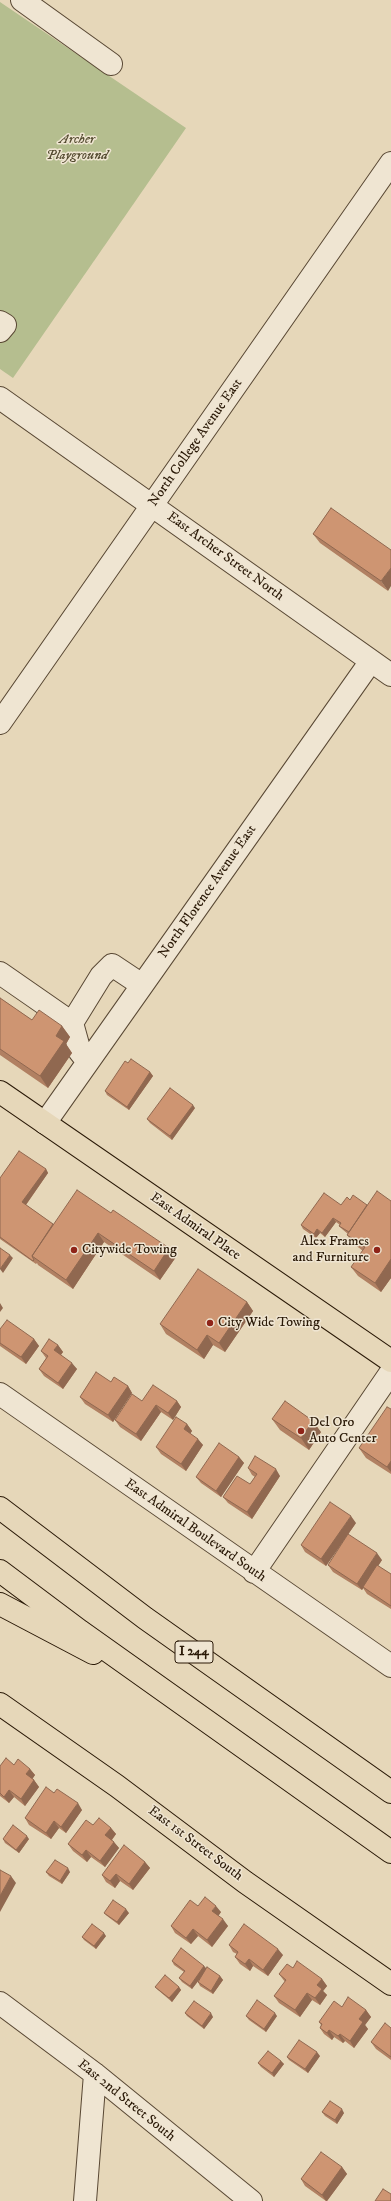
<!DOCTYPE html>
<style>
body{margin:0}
canvas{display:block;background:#e6d7b9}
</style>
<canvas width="391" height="2201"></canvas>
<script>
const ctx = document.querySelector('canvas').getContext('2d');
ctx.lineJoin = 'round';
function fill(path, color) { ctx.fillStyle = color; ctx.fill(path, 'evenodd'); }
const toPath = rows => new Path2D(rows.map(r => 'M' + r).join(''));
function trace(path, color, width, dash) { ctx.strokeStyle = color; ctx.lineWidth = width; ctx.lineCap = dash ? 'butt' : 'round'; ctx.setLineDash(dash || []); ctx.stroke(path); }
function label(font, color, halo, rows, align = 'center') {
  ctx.font = font + ' "IM FELL DW Pica",serif'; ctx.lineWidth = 3; ctx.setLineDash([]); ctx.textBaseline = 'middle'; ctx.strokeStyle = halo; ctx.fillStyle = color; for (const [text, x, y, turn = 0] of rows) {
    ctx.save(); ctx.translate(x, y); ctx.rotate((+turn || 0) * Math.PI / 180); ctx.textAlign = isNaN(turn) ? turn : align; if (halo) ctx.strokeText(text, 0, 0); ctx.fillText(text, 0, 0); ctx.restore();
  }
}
fill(toPath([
 [0,2,186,128,13,378,0,369]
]), '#b5be8f');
const minor = toPath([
 [22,0,111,64],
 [0,322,5,325,0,331],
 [0,398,391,675],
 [0,723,391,163],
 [0,973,72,1023],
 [88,1062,80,1052,72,1023,101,976,112,965,142,985],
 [45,1123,371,661],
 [0,1394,391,1666],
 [254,1572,391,1372],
 [0,2003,95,2074,251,2201],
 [85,2201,95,2074]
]);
const major = toPath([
 [0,1092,391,1361],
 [0,1704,117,1786,245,1882,391,1984]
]);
const highway = toPath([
 [0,1508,145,1618,391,1792],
 [0,1571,80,1631,391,1852],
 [0,1604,93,1653]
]);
trace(minor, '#594834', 24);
trace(major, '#2a1907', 24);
trace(highway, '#2a1907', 24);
trace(minor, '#efe5d2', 22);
trace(major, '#e6d7b9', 22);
trace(highway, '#e6d7b9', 22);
fill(toPath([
 [331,508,388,591,320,543,313,534],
 [0,998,32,1020,62,1026,70,1037,66,1044,72,1053,48,1088,0,1055],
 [128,1063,150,1072,153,1076,129,1110,107,1095,105,1091],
 [195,1108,172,1140,150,1123,147,1119],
 [46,1169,48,1173,26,1205,53,1224,111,1213,169,1248,176,1257,160,1280,104,1242,73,1289,38,1265,37,1263,36,1264,0,1239,0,1178],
 [350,1200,367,1205,391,1201,391,1278,381,1292,358,1276,351,1267,363,1251,354,1244,347,1235,348,1234,342,1229,339,1226,340,1225,336,1222,325,1237,320,1233,316,1238,303,1229,301,1225],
 [247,1302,253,1311,225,1352,213,1345,204,1359,166,1334,160,1324],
 [34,1339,39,1346,26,1364,0,1346,0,1343],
 [58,1345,63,1352,61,1355,77,1369,63,1389,44,1376,39,1369,46,1358,41,1351],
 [111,1382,128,1386,132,1393,113,1422,85,1404,80,1397],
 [142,1401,177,1401,181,1407,173,1420,161,1412,141,1441,120,1427,115,1420],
 [391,1409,391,1474,366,1458,359,1448],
 [272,1419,321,1432,309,1450,280,1430],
 [187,1424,192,1431,190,1433,203,1445,186,1471,161,1454,156,1447],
 [239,1457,244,1463,221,1497,201,1483,196,1477],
 [248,1468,280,1476,252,1519,228,1503,223,1497,250,1484,255,1477,252,1475],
 [356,1523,326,1566,305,1552,301,1545],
 [382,1560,378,1566,391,1574,391,1609,367,1594,363,1588,362,1590,333,1572,328,1565],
 [14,1765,30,1769,35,1775,32,1779,34,1780,39,1787,25,1806,14,1797,9,1803,0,1796,0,1766],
 [54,1793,82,1810,66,1833,59,1828,51,1839,29,1825,25,1818],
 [93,1825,111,1828,116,1834,112,1840,119,1848,105,1867,91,1857,87,1862,73,1851,68,1844],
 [3,1839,29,1839,19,1853,5,1843],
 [145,1862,150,1868,133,1890,120,1881,115,1888,106,1882,102,1875],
 [46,1872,70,1872,62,1884,49,1876],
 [198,1906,221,1912,218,1916,228,1926,212,1947,198,1936,191,1944,175,1933,171,1926],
 [104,1913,129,1913,119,1925,107,1916],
 [106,1936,96,1949,84,1940,82,1937],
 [229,1945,283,1955,268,1976,253,1966,250,1971,240,1964,235,1957,237,1954,233,1952],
 [172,1961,204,1966,206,1969,220,1976,223,1980,213,1994,200,1986,198,1982,203,1975,192,1989,182,1982,179,1978,184,1972,174,1965],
 [293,1968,322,1979,327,1986,323,1991,327,1995,320,2005,312,2000,300,2017,279,2003,274,1996,285,1982,279,1974],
 [155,1987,179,1987,181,1990,172,2002,158,1990],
 [342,2007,366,2010,371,2017,365,2025,368,2029,354,2048,345,2041,343,2043,334,2037,332,2040,324,2034,320,2028,321,2025,319,2022],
 [185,2013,213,2017,204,2029,187,2016],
 [246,2016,277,2016,266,2032,249,2020],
 [391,2028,391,2060,376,2049,371,2042],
 [320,2056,308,2073,289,2060,287,2057],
 [281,2061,284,2064,274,2077,261,2067,258,2063],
 [322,2112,344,2113,337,2124,325,2116],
 [342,2167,347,2174,327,2201,326,2201,305,2186,301,2179]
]), '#b18062');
fill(toPath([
 [391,568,391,586,388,591,381,581],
 [62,1026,70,1037,66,1044,72,1053,48,1088,40,1076,56,1036],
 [150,1072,153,1076,129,1110,127,1107],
 [193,1105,195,1108,172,1140,170,1136],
 [46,1169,48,1173,25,1206,22,1202],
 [333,1218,336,1222,325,1237,322,1233],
 [317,1229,320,1233,316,1238,314,1234],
 [98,1233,104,1242,73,1289,66,1280],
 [169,1248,176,1257,160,1280,154,1271],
 [10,1255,13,1258,3,1273,0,1269],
 [391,1259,391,1278,381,1292,375,1283],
 [247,1302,253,1311,225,1352,219,1343],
 [0,1303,3,1308,0,1312],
 [207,1335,213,1345,204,1359,197,1350],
 [34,1339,39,1346,26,1364,21,1357],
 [58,1345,63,1352,59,1357,54,1350],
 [72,1363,77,1369,63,1389,58,1383],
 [128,1386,132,1393,113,1422,108,1415],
 [177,1401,181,1407,173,1420,168,1413],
 [156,1405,161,1412,141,1441,136,1434],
 [313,1421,321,1432,309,1450,301,1438],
 [187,1424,192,1431,189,1436,184,1429],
 [198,1439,203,1445,186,1471,181,1464],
 [239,1457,244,1463,221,1497,216,1491],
 [391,1461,391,1472,387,1467],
 [276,1469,280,1476,252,1519,247,1512],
 [351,1516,356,1523,326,1566,321,1559],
 [377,1553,382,1560,362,1590,357,1584],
 [30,1769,35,1775,31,1781,26,1774],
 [34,1780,39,1787,25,1806,21,1799],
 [9,1790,14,1797,9,1803,4,1797],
 [78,1803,82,1810,66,1833,61,1827],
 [54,1821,59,1828,51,1839,46,1833],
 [111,1828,116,1834,110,1842,105,1835],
 [27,1836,29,1839,19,1853,16,1850],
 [114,1842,119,1848,105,1867,100,1861],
 [86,1850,91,1857,87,1862,82,1855],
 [145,1862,150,1868,133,1890,129,1884],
 [68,1868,70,1872,62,1884,60,1881],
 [116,1874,120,1881,115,1888,110,1881],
 [11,1876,16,1883,0,1912,0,1896],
 [216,1906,221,1912,217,1918,212,1911],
 [126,1909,129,1913,119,1925,117,1922],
 [223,1919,228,1926,212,1947,207,1940],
 [193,1929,198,1936,191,1944,186,1938],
 [104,1933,106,1936,96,1949,94,1946],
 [278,1949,283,1955,268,1976,263,1970],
 [249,1959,253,1966,250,1971,245,1964],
 [204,1966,207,1969,192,1989,190,1986],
 [220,1976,223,1980,213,1994,211,1991],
 [322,1979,327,1986,323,1991,327,1995,320,2005,315,1998,317,1985],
 [179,1987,181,1990,172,2002,169,1998],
 [307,1993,312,2000,300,2017,295,2010],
 [366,2010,371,2017,365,2025,368,2029,354,2048,350,2041,359,2019],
 [211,2013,213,2017,204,2029,202,2026],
 [275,2013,277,2016,266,2032,264,2029],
 [329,2030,334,2037,332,2040,327,2033],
 [340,2034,345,2041,343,2043,338,2036],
 [317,2052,320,2056,308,2073,305,2069],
 [281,2061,284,2064,274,2077,272,2073],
 [342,2109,344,2113,337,2124,335,2120],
 [342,2167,347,2174,327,2201,326,2201,322,2195]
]), '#906850');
const building = toPath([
 [331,508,391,550,391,568,381,581,313,534,331,508],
 [0,998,32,1020,39,1010,62,1026,56,1036,64,1041,40,1076,0,1049,0,998],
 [131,1059,150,1072,127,1107,105,1091,125,1061,128,1063,131,1059],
 [170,1088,193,1105,170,1136,147,1119,170,1088],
 [19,1151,46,1169,22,1202,53,1224,32,1256,34,1260,33,1261,0,1237,0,1178,19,1151],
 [77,1190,111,1213,113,1210,169,1248,154,1271,98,1233,66,1280,32,1256,77,1190],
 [377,1191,391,1201,391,1259,375,1283,351,1267,365,1247,347,1235,377,1191],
 [324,1193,341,1205,347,1197,350,1200,353,1195,367,1205,349,1232,339,1226,341,1223,333,1218,322,1233,317,1229,314,1234,301,1225,324,1193],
 [0,1248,10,1255,0,1269,0,1248],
 [198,1269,247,1302,219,1343,207,1335,197,1350,160,1324,198,1269],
 [7,1320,34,1339,21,1357,0,1343,0,1329,7,1320],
 [49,1339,58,1345,54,1350,72,1363,58,1383,39,1369,48,1356,41,1351,49,1339],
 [96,1372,111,1382,114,1377,128,1386,108,1415,80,1397,96,1372],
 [153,1385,177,1401,168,1413,156,1405,136,1434,115,1420,132,1394,142,1401,153,1385],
 [285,1401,313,1421,301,1438,272,1419,285,1401],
 [387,1407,391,1409,391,1461,387,1467,359,1448,387,1407],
 [176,1417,187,1424,184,1429,198,1439,181,1464,156,1447,176,1417],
 [219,1443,239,1457,216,1491,196,1477,219,1443],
 [255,1456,276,1469,247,1512,223,1497,237,1476,250,1484,257,1474,248,1468,255,1456],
 [330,1502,351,1516,321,1559,301,1545,330,1502],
 [348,1534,377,1553,357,1584,328,1565,348,1534],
 [377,1565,391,1574,391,1606,363,1587,377,1565],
 [6,1758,14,1765,18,1759,30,1769,26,1774,34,1780,21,1799,9,1790,4,1797,0,1793,0,1766,6,1758],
 [46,1787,54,1793,57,1789,78,1803,61,1827,54,1821,46,1833,25,1818,46,1787],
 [99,1818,111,1828,105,1835,114,1842,100,1861,86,1850,82,1855,68,1844,86,1820,93,1825,99,1818],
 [13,1825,27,1836,16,1850,3,1839,13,1825],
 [124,1845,145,1862,129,1884,116,1874,110,1881,102,1875,124,1845],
 [55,1860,68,1868,60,1881,46,1872,55,1860],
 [0,1870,11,1876,0,1896,0,1870],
 [205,1897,216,1906,212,1911,223,1919,207,1940,193,1929,186,1938,171,1926,190,1900,198,1906,205,1897],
 [113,1900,126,1909,117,1922,104,1913,113,1900],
 [92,1924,104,1933,94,1946,82,1937,92,1924],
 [244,1924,278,1949,263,1970,249,1959,245,1964,235,1957,238,1952,229,1945,244,1924],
 [181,1948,204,1966,190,1986,179,1978,185,1971,172,1961,181,1948],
 [297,1961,322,1979,317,1985,322,1989,315,1998,307,1993,295,2010,274,1996,286,1980,279,1974,287,1964,293,1968,297,1961],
 [207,1967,220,1976,211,1991,198,1982,207,1967],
 [165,1975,179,1987,169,1998,155,1987,165,1975],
 [348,1997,366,2010,359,2019,363,2022,350,2041,340,2034,338,2036,329,2030,327,2033,320,2028,322,2024,319,2022,334,2001,342,2007,348,1997],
 [257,2000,275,2013,264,2029,246,2016,257,2000],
 [194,2001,211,2013,202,2026,185,2013,194,2001],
 [385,2023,391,2028,391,2057,371,2042,385,2023],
 [299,2040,317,2052,305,2069,287,2057,299,2040],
 [268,2051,281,2061,272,2073,258,2063,268,2051],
 [330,2101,342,2109,335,2120,322,2112,330,2101],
 [321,2152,342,2167,322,2195,301,2179,321,2152],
 [383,2189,391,2194,391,2201,375,2201,383,2189]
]);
fill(building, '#ce9572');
trace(building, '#906850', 1);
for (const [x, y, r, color] of [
 [74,1250,4,"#8f2418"],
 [377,1250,4,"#8f2418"],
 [210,1323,4,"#8f2418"],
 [301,1431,4,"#8f2418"]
]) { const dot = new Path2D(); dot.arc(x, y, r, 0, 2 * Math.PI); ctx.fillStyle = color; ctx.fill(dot); trace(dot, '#efe5d2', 1.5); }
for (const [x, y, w] of [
 [194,1652,38]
]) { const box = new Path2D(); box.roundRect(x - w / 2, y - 11, w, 22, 3); ctx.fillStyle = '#efe5d2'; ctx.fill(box); trace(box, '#2a1907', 1); }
label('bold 13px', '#2a1907', null, [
 ["I 244",194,1652]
]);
label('italic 14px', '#544b30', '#efe5d2', [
 ["Archer",77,140],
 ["Playground",77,156]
]);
label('14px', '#2a1907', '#efe5d2', [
 ["North College Avenue East",196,443,-55],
 ["East Archer Street North",225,557,36],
 ["North Florence Avenue East",208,892,-55],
 ["East Admiral Place",195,1227,35],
 ["East Admiral Boulevard South",195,1531,35],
 ["East 1st Street South",195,1844,37],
 ["East 2nd Street South",126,2101,39]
]);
label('14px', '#2a1907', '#efe5d2', [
 ["Alex Frames",369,1242,"right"],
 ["and Furniture",369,1258,"right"],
 ["Citywide Towing",82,1250],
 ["City Wide Towing",218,1323],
 ["Del Oro",309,1423],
 ["Auto Center",309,1439]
], 'left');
</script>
